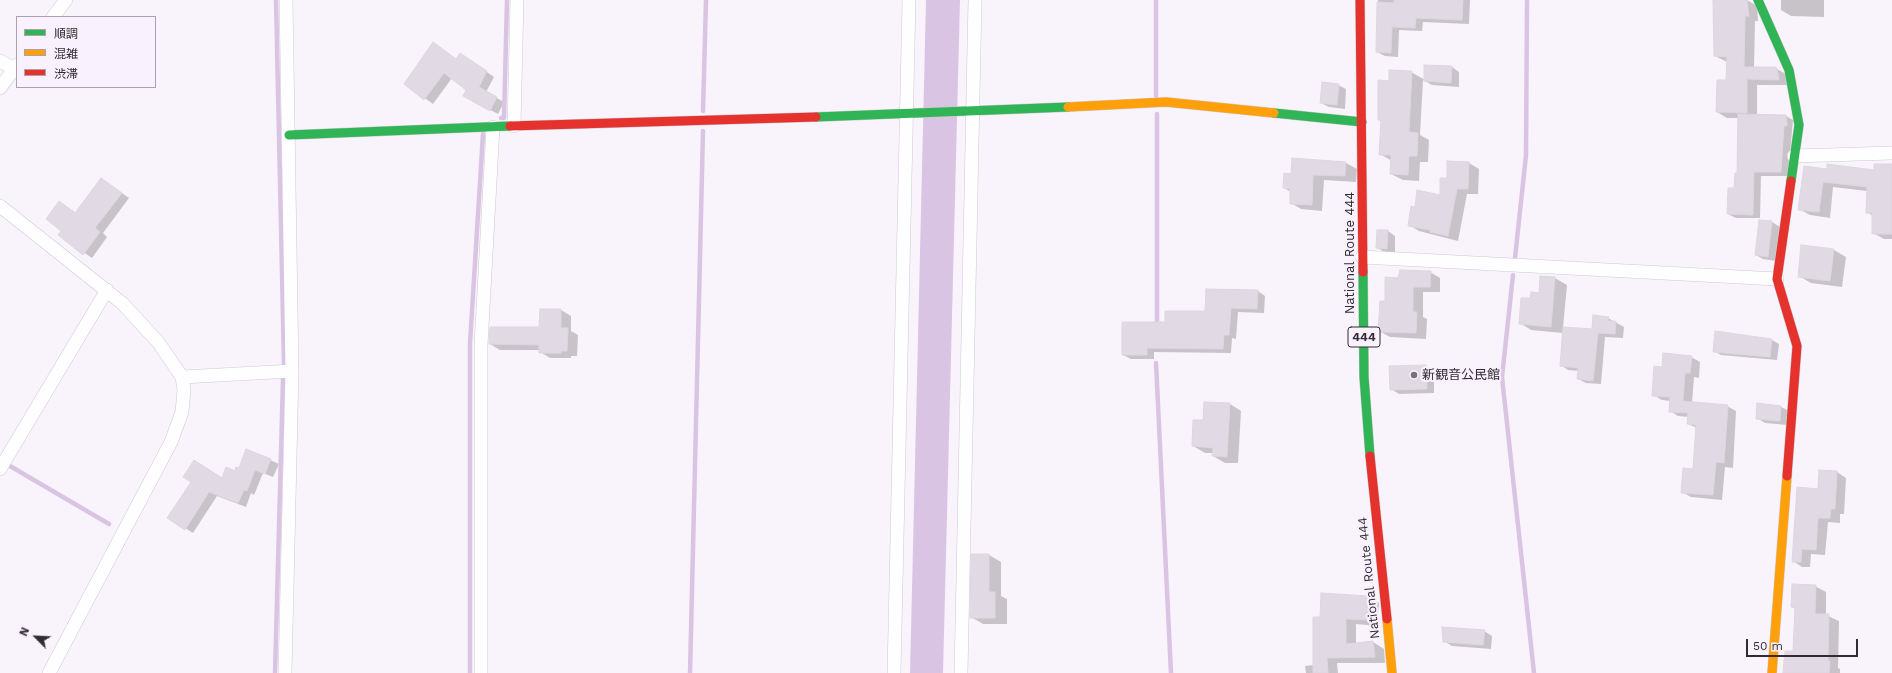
<!DOCTYPE html>
<meta charset="utf-8">
<style>
body{margin:0}
#map{position:relative;width:1892px;height:673px;overflow:hidden;background:#f9f4fc;font-family:"Work Sans","Noto Sans JP",sans-serif}
canvas{display:block}
.legend{position:absolute;left:16px;top:16px;width:140px;height:72px;box-sizing:border-box;background:#faf1ff;border:1px solid #aaa2ae;margin:0;padding:5px 7px;list-style:none;font-size:12px;color:#312c34}
.legend li{display:flex;align-items:center;gap:8px;height:20px}
.legend b{width:20px;border:1px solid #aaa2ae}
.north{position:absolute;left:16px;top:617px;width:40px;height:40px;-webkit-text-stroke:3px #faf1ff;paint-order:stroke;rotate:294deg;font-size:11px;font-weight:700;line-height:16px;text-align:center;color:#312c34}
.north::after{content:'';display:block;margin:auto;width:14px;height:18px;background:#312c34;clip-path:polygon(50% 0,100% 100%,50% 72%,0 100%)}
.scale{position:absolute;left:1746px;top:639px;width:112px;height:18px;box-sizing:border-box;border:2px solid #312c34;border-top:0;padding-left:5px;font-size:12px;line-height:14px;white-space:nowrap;color:#312c34;-webkit-text-stroke:3px #faf1ff;paint-order:stroke}
</style>
<div id="map">
<canvas width="1892" height="673"></canvas>
<ul class="legend">
<li><b style="height:5px;background:#30b455"></b>順調</li>
<li><b style="height:5px;background:#ff9f0a"></b>混雑</li>
<li><b style="height:5px;background:#e5322d"></b>渋滞</li>
</ul>
<div class="north">N</div>
<div class="scale">50 m</div>
</div>
<script>
const ctx = document.querySelector('canvas').getContext('2d');
ctx.lineJoin = 'round';
function fill(path, color) { ctx.fillStyle = color; ctx.fill(path, 'evenodd'); }
const toPath = rows => new Path2D(rows.map(r => 'M' + r).join(''));
function trace(path, color, width, dash) { ctx.strokeStyle = color; ctx.lineWidth = width; ctx.lineCap = dash ? 'butt' : 'round'; ctx.setLineDash(dash || []); ctx.stroke(path); }
function label(font, color, halo, rows, align = 'center') {
  ctx.font = font + ' "Work Sans","Noto Sans JP",sans-serif'; ctx.lineWidth = 4; ctx.setLineDash([]); ctx.textBaseline = 'middle'; ctx.strokeStyle = halo; ctx.fillStyle = color; for (const [text, x, y, turn = 0] of rows) {
    ctx.save(); ctx.translate(x, y); ctx.rotate((+turn || 0) * Math.PI / 180); ctx.textAlign = isNaN(turn) ? turn : align; if (halo) ctx.strokeText(text, 0, 0); ctx.fillText(text, 0, 0); ctx.restore();
  }
}
fill(toPath([
 [926,0,960,0,943,673,910,673]
]), '#dac4e4');
fill(toPath([
 [1378,0,1470,0,1469,24,1423,22,1422,31,1399,30,1398,57,1385,56,1377,52],
 [1747,0,1757,6,1758,21,1755,21,1754,68,1775,68,1786,74,1789,85,1757,85,1757,115,1786,116,1793,120,1788,176,1761,176,1760,218,1736,218,1728,214,1738,174,1739,118,1727,118,1717,112,1727,81,1727,62,1715,56],
 [1781,0,1824,0,1824,17,1791,16,1781,10],
 [434,43,457,60,461,54,494,77,486,92,504,102,498,114,464,96,468,90,452,78,433,104,405,84],
 [1452,67,1459,72,1459,87,1432,85,1423,80,1420,135,1429,140,1428,162,1420,162,1419,181,1403,180,1391,174,1392,161,1380,154,1382,122,1379,120,1390,82,1411,72,1425,80],
 [1338,85,1346,89,1345,109,1329,107,1321,103],
 [1293,159,1346,163,1357,169,1356,182,1324,180,1322,211,1301,209,1291,203,1291,192,1284,188,1292,175],
 [1469,163,1479,169,1478,194,1467,194,1458,241,1419,231,1409,225,1415,208,1441,196,1448,179],
 [1892,165,1892,239,1884,239,1873,233,1873,216,1867,212,1867,191,1833,187,1830,218,1810,215,1799,209,1827,170,1875,171],
 [102,179,129,198,103,233,107,237,92,258,59,235,63,231,60,202,76,213],
 [1760,221,1772,222,1780,227,1776,261,1763,259,1756,255],
 [1388,231,1395,236,1395,252,1385,252,1377,248],
 [1802,247,1834,250,1846,257,1842,287,1811,283,1799,276],
 [1430,272,1440,278,1440,292,1423,292,1423,317,1427,319,1426,339,1390,337,1379,331,1386,302,1399,279],
 [1555,278,1567,285,1563,328,1593,331,1608,318,1624,327,1623,338,1605,337,1601,384,1586,383,1578,379,1579,371,1568,370,1561,365,1563,333,1531,330,1520,323,1531,300,1540,294],
 [1258,291,1265,296,1264,313,1238,312,1236,339,1232,338,1231,353,1154,352,1154,359,1131,359,1123,355,1166,323,1206,312],
 [541,310,561,310,571,316,571,331,578,335,577,356,571,356,571,358,550,358,540,352,540,350,500,350,490,344,540,328],
 [1772,340,1779,344,1777,360,1721,355,1714,351],
 [1691,357,1700,362,1699,378,1694,377,1692,403,1727,406,1736,411,1733,468,1725,467,1722,500,1691,497,1682,492,1693,470,1697,428,1688,424,1689,417,1678,416,1670,411,1671,401,1662,400,1653,395,1663,368],
 [1426,366,1434,370,1434,393,1399,394,1391,389],
 [1230,404,1241,411,1238,463,1225,463,1213,456,1213,453,1205,453,1193,446,1204,421],
 [1758,404,1781,407,1789,411,1788,425,1765,423,1757,418],
 [247,450,279,464,273,477,263,473,254,495,251,493,246,507,217,496,193,533,169,518,223,479,240,469],
 [1820,471,1837,472,1846,478,1844,514,1840,514,1840,523,1828,522,1825,555,1811,554,1810,567,1802,567,1793,561,1819,490],
 [972,555,989,555,1001,562,1001,596,1007,599,1007,624,983,624,971,617],
 [1815,586,1826,592,1826,615,1839,621,1838,668,1840,669,1840,673,1784,673,1794,652,1796,609,1792,607],
 [1368,596,1379,603,1377,626,1356,624,1356,644,1373,642,1384,649,1385,663,1337,663,1338,673,1306,673,1305,666,1314,665,1321,618],
 [1484,631,1492,636,1491,649,1452,646,1444,641]
]), '#0003');
trace(toPath([
 [276,0,284,364],
 [1156,96,1156,0],
 [703,111,706,0],
 [501,118,504,118,507,0],
 [1515,258,1526,155,1527,0],
 [1513,275,1502,377,1534,673],
 [1157,326,1157,114],
 [1156,363,1171,673],
 [10,466,109,524],
 [275,673,283,379],
 [470,673,470,343,483,134],
 [690,673,703,131]
]), '#dac4e4', 4.5);
const building = toPath([
 [1394,0,1463,0,1462,20,1416,18,1415,28,1392,27,1391,53,1376,52,1377,2,1394,3,1394,0],
 [1713,0,1747,0,1749,16,1745,16,1744,67,1776,67,1778,73,1779,80,1747,79,1747,113,1716,112,1717,80,1726,80,1727,57,1714,56,1713,0],
 [433,42,456,59,460,53,487,71,479,87,497,97,490,111,463,96,466,90,444,73,424,100,404,84,433,42],
 [1424,65,1452,66,1451,83,1424,81,1424,65],
 [1389,70,1412,71,1409,132,1418,133,1417,156,1409,156,1408,175,1390,174,1391,155,1379,155,1381,120,1378,120,1378,80,1389,81,1389,70],
 [1322,82,1339,84,1337,105,1320,103,1322,82],
 [1738,114,1786,115,1787,123,1787,126,1784,126,1781,172,1754,172,1753,215,1727,214,1728,188,1734,188,1735,173,1737,173,1738,114],
 [1292,158,1346,162,1345,176,1313,175,1312,205,1290,204,1290,189,1283,188,1284,173,1291,174,1292,158],
 [1447,161,1469,162,1468,189,1457,189,1448,236,1430,232,1430,230,1408,226,1411,206,1415,207,1417,190,1440,195,1440,178,1447,178,1447,161],
 [1827,164,1874,170,1874,164,1892,164,1892,234,1872,234,1872,213,1866,213,1867,187,1823,182,1819,212,1798,210,1804,166,1827,169,1827,164],
 [101,178,122,193,95,228,100,232,83,255,58,235,61,231,46,219,59,201,75,213,101,178],
 [1759,220,1772,221,1768,257,1755,255,1759,220],
 [1377,230,1388,230,1387,249,1376,248,1377,230],
 [1801,245,1834,249,1830,281,1798,277,1801,245],
 [1400,270,1431,271,1430,287,1413,287,1413,312,1417,312,1416,333,1378,332,1380,301,1385,301,1385,277,1398,278,1400,270],
 [1540,276,1555,277,1551,327,1519,324,1521,298,1530,298,1531,292,1539,293,1540,276],
 [1206,289,1258,290,1257,309,1231,308,1229,335,1224,335,1223,349,1147,348,1147,355,1122,355,1122,322,1165,322,1165,311,1205,311,1206,289],
 [540,309,561,309,561,328,568,328,567,351,561,351,561,353,539,353,539,345,489,344,490,327,539,327,540,309],
 [1593,315,1609,317,1608,321,1616,321,1615,334,1598,333,1593,381,1577,379,1578,368,1560,366,1563,327,1592,329,1593,315],
 [1715,331,1772,339,1770,357,1713,352,1715,331],
 [1663,353,1692,356,1690,373,1685,373,1683,401,1728,405,1724,463,1716,462,1713,495,1681,493,1683,468,1693,469,1696,425,1687,424,1688,413,1669,412,1670,397,1652,396,1654,366,1662,367,1663,353],
 [1426,365,1427,389,1390,390,1389,366,1426,365],
 [1204,402,1230,403,1227,457,1212,456,1213,448,1192,446,1193,420,1203,420,1204,402],
 [1757,403,1781,406,1780,421,1756,419,1757,403],
 [246,449,271,459,265,474,255,470,247,491,244,490,238,503,209,492,185,530,167,518,191,482,183,477,194,460,222,478,226,467,235,471,236,467,239,468,246,449],
 [1819,470,1837,471,1835,509,1831,509,1830,518,1818,518,1816,550,1802,549,1801,562,1792,562,1797,487,1818,489,1819,470],
 [971,554,989,554,989,592,995,592,995,618,970,618,971,554],
 [1792,584,1816,585,1815,614,1829,614,1828,661,1830,661,1829,673,1783,673,1785,651,1793,651,1795,607,1791,607,1792,584],
 [1321,593,1368,596,1367,620,1346,619,1346,644,1373,641,1375,657,1327,658,1328,673,1313,673,1313,617,1320,617,1321,593],
 [1442,627,1485,630,1483,645,1443,642,1442,627]
]);
fill(building, '#e1dae5');
trace(building, '#dcd7df', 1);
const street = toPath([
 [53,17,66,0],
 [0,61,14,69],
 [0,88,17,65],
 [514,126,517,0],
 [1794,156,1892,153],
 [0,206,122,303,158,342,182,377,184,390,182,412,171,442,49,673],
 [1362,257,1777,279],
 [182,377,292,371],
 [0,469,107,290],
 [285,673,292,371,286,0],
 [481,673,481,345,493,127],
 [894,673,909,0],
 [961,673,975,0]
]);
const fast = toPath([
 [1758,0,1789,70,1799,125,1791,181],
 [1274,113,1362,122],
 [816,117,1068,107],
 [289,135,510,126],
 [1363,272,1364,377,1370,456]
]);
const slow = toPath([
 [1068,107,1166,102,1274,113],
 [1387,619,1392,673],
 [1772,673,1787,476]
]);
const jam = toPath([
 [1360,0,1363,272],
 [510,126,816,117],
 [1370,456,1387,619],
 [1787,476,1797,346,1777,279,1791,181]
]);
trace(street, '#cec9d0', 14);
trace(fast, '#cec9d0', 10);
trace(slow, '#cec9d0', 10);
trace(jam, '#cec9d0', 10);
trace(street, '#fefdff', 13);
trace(fast, '#30b455', 9);
trace(slow, '#ff9f0a', 9);
trace(jam, '#e5322d', 9);
for (const [x, y, r, color] of [
 [1414,375,4,"#77727a"]
]) { const dot = new Path2D(); dot.arc(x, y, r, 0, 2 * Math.PI); ctx.fillStyle = color; ctx.fill(dot); trace(dot, '#faf1ff', 1.5); }
for (const [x, y, w] of [
 [1364,337,32]
]) { const box = new Path2D(); box.roundRect(x - w / 2, y - 10, w, 20, 3); ctx.fillStyle = '#faf1ff'; ctx.fill(box); trace(box, '#312c34', 1); }
label('bold 12px', '#312c34', null, [
 ["444",1364,337]
]);
label('13px', '#312c34', '#faf1ff', [
 ["National Route 444",1350,253,-90],
 ["National Route 444",1369,578,-96]
]);
label('13px', '#312c34', '#faf1ff', [
 ["新観音公民館",1422,375]
], 'left');
</script>
